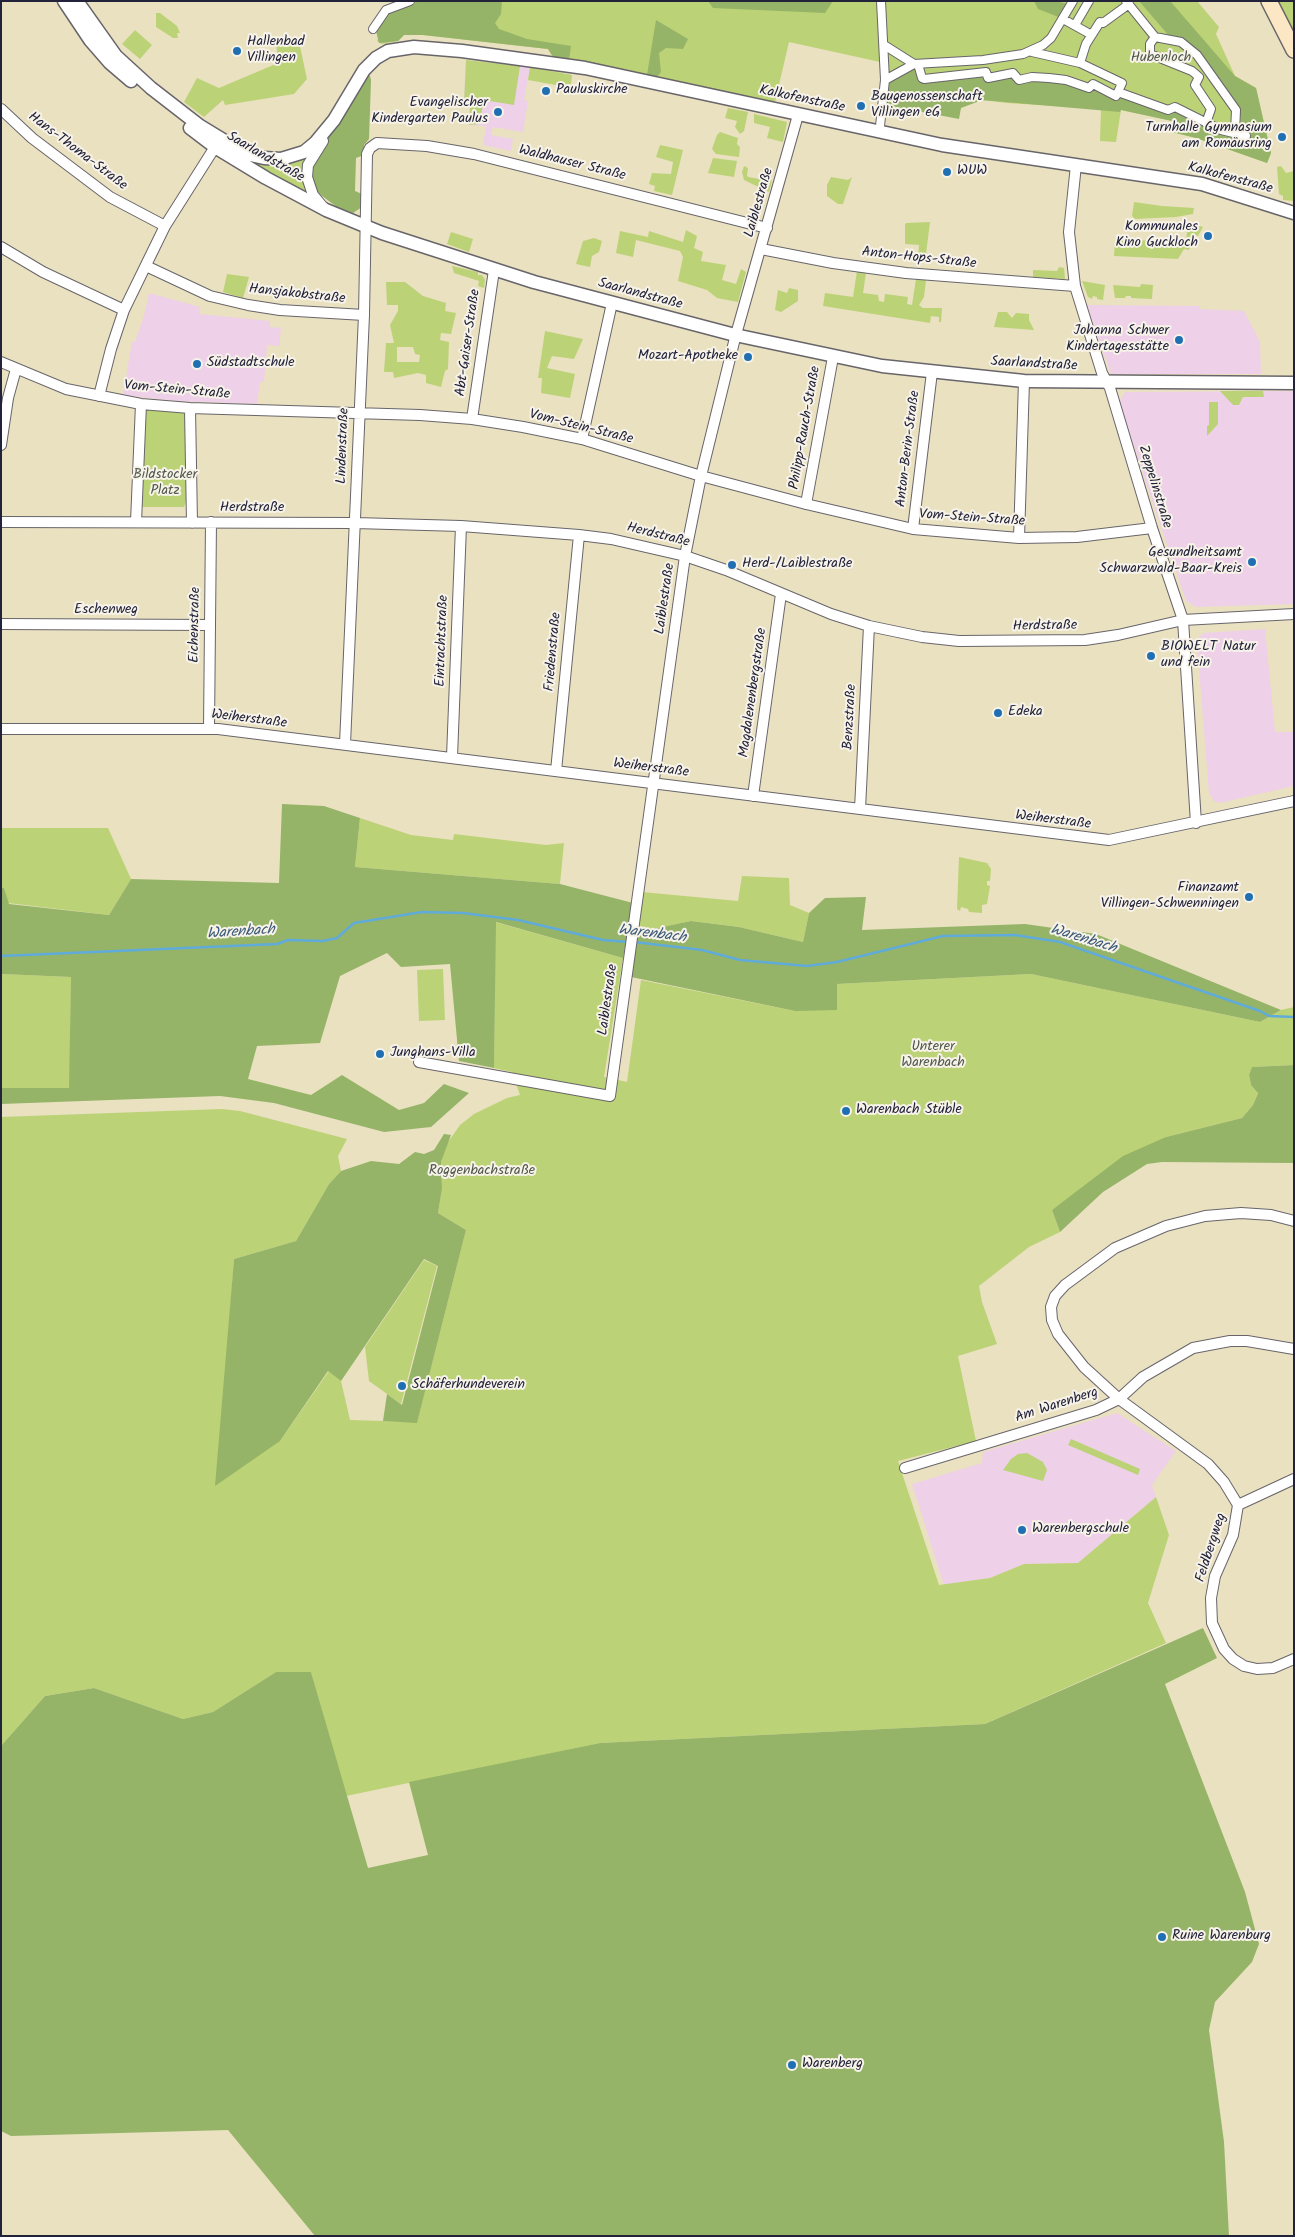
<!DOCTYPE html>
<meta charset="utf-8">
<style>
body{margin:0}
#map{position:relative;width:1295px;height:2237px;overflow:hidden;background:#eae1c1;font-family:Kalam,sans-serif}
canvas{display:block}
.frame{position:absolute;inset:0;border:2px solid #22223b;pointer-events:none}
</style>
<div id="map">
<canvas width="1295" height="2237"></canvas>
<div class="frame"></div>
</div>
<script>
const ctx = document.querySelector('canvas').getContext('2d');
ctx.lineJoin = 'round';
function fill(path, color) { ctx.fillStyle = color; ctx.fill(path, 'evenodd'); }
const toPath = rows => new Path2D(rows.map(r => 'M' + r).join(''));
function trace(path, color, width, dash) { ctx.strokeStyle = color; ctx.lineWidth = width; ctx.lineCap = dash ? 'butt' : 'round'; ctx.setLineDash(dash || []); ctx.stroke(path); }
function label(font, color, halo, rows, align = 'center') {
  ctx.font = font + ' Kalam,sans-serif'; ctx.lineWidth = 4; ctx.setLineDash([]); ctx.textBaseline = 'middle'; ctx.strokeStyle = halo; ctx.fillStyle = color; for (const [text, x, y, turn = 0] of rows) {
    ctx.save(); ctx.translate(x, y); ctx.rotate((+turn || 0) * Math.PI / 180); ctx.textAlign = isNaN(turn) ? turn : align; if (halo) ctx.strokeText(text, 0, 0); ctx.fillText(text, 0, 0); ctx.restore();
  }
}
fill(toPath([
 [466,60,530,67,524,100,528,101,523,132,493,127,491,135,513,139,511,151,483,145,486,126,469,125,470,104,464,103],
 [149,293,200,307,199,314,270,321,270,327,281,328,279,346,267,345,264,382,260,382,257,404,176,401,123,395,132,342,135,342,144,316],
 [1087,305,1199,306,1200,309,1244,311,1260,342,1261,374,1111,374],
 [1294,391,1294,604,1196,607,1186,601,1119,402,1125,392],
 [1265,629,1275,732,1294,732,1294,786,1220,803,1214,801,1209,793,1197,643,1199,637,1204,633],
 [1117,1413,1176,1451,1152,1485,1156,1497,1078,1563,1024,1564,990,1578,944,1585,912,1484,982,1463,983,1452]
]), '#eed0e8');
fill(toPath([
 [391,1,1197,1,1219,27,1216,34,1235,76,1256,88,1271,153,1267,163,1196,138,1172,132,1172,121,1121,110,1116,142,1100,141,1101,109,1007,103,888,89,882,78,880,62,789,42,775,102,553,57,548,49,423,35,404,35,398,41,382,44,377,41,393,9],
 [1274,1,1294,1,1294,39],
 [156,13,160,13,177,26,180,33,177,33,178,38,173,38,156,27],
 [135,30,152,45,140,59,122,44],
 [298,37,307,79,294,94,225,105,223,100,204,117,184,102,197,78,219,88,278,63,276,40],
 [466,60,520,66,514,105,484,100,479,124,469,125,470,104,464,103],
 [530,67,572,75,571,84,568,84,567,87,528,80],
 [728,108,748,112,744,131,740,134,735,127,737,121,725,118],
 [754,114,787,122,783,142,767,138,770,127,754,123],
 [203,131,286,162,305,158,303,170,310,196,271,176],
 [720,132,738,138,737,144,740,147,739,157,716,154,712,149,717,135],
 [660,145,683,150,672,195,654,191,655,186,649,184,652,173,671,174,673,162,656,157],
 [713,158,737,161,734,177,708,173],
 [744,166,748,168,747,175,748,177,765,180,767,177,772,181,769,192,744,180,742,172],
 [1281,166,1286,173,1294,171,1294,201,1283,200,1283,196,1279,194,1277,167],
 [831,177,848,180,852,177,843,204,838,204,827,196,827,185],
 [1134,202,1162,206,1194,208,1193,214,1176,217,1135,219,1132,216],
 [930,222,925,262,918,261,919,245,905,244,905,225,906,223],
 [1188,223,1203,227,1198,236,1195,235,1189,250,1184,249,1178,259,1114,256,1115,240,1186,241],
 [686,230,697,236,694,248,703,252,701,261,726,265,722,280,736,284,741,269,746,272,738,302,717,298,707,290,678,281,683,257,680,251,636,240,633,257,616,253,620,231,648,237,649,231,683,242],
 [451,232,473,239,469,252,447,244],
 [594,238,602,241,599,252,592,256,590,267,576,264,583,241],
 [452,266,478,272,478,275,482,275,485,280,484,288,478,286,479,281,454,273],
 [1059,267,1064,268,1065,279,1033,277,1033,270,1057,271],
 [857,271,866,273,863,293,878,295,879,301,884,302,885,294,908,297,907,304,912,305,916,279,926,280,924,297,919,305,923,308,942,308,941,322,939,322,939,317,931,316,930,323,823,306,825,293,853,297],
 [227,274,249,277,243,298,223,292],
 [1082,281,1105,285,1103,300,1097,299,1097,297,1093,296,1092,299,1088,297],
 [386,282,405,282,423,296,446,303,445,311,456,313,451,334,441,333,440,340,449,342,448,369,445,371,441,387,426,383,426,375,418,373,394,378,393,372,384,372,386,343,394,343,390,325,398,311,398,305,387,305],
 [397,347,413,347,415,354,420,355,419,362,397,362],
 [1141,284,1153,285,1152,299,1131,298,1131,296,1126,296,1125,298,1115,298,1113,285,1140,287],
 [789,288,798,290,798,301,781,312,775,310,778,290,787,293],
 [998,312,1007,312,1012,318,1016,313,1029,314,1029,320,1034,330,994,327],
 [545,331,583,339,574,359,552,356,547,368,575,374,570,398,541,393,542,378,538,378],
 [1220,391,1263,391,1264,397,1243,397,1239,405,1233,405],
 [1209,402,1218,402,1218,424,1207,436,1207,426,1209,425],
 [146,410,186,413,188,496,184,507,142,507],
 [360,818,411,835,453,840,454,834,546,845,564,843,560,884,355,867],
 [1,828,108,828,131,879,109,915,8,903,4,888,1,888],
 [959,857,987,863,991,869,990,881,987,881,987,885,990,886,987,904,982,905,982,913,969,912,968,909,961,907,960,911,957,909],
 [742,876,789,878,790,905,809,913,803,942,739,927,691,921,638,932,642,892,738,901],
 [495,922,623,958,604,1077,627,1082,641,980,795,1011,837,984,1031,974,1260,1022,1281,1010,1294,1007,1294,1065,1252,1067,1249,1075,1251,1085,1258,1092,1253,1105,1242,1118,1166,1137,1052,1210,1060,1232,1029,1247,979,1286,982,1302,997,1344,958,1356,976,1441,898,1461,939,1585,990,1578,1024,1564,1078,1563,1156,1497,1169,1535,1148,1603,1166,1643,985,1724,600,1743,346,1796,311,1672,276,1672,213,1712,183,1719,94,1688,45,1696,1,1746,1,1117,222,1109,240,1111,347,1139,338,1156,341,1171,329,1184,296,1241,234,1259,230,1314,280,1441,329,1371,341,1381,350,1420,417,1422,466,1230,438,1213,442,1189,441,1162,446,1145,460,1125,474,1114,507,1098,520,1095,512,1072,494,1068],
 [443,969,445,1020,419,1021,417,970],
 [1,974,71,977,70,1089,1,1088],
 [424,1260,437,1266,401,1404,369,1381,365,1347],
 [1071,1439,1140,1469,1138,1475,1068,1445],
 [1027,1453,1043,1462,1047,1470,1043,1481,1003,1470,1011,1459,1018,1454]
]), '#bcd276');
fill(toPath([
 [421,1,502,1,501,14,495,23,499,29,527,39,571,46,569,60,553,57,548,49,423,35,404,35,398,41,379,43,376,31,387,13,397,7],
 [708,1,833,1,825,13,713,8],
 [1034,1,1055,1,1068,4,1061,18,1038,9],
 [1139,1,1170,1,1235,76,1256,88,1271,153,1267,163,1196,138,1172,132,1172,121,1121,110,1120,112,982,100,961,108,959,119,886,105,888,84,892,79,916,68,922,82,984,75,1047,80,1094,87,1118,100,1121,94,1176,110,1244,136,1241,128,1240,109,1213,74,1170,37],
 [656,20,688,39,683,49,666,48,659,53,661,72,657,77,647,75],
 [369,72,371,80,369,139,364,145,364,155,356,158,355,191,362,194,362,207,353,213,337,207,318,193,314,187,311,169,317,153,336,126],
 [282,804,324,806,360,818,355,867,560,884,633,903,623,958,496,922,494,1068,459,1061,450,964,401,967,387,953,340,976,320,1043,257,1046,248,1079,311,1095,342,1075,399,1110,424,1103,444,1084,469,1093,431,1127,384,1132,274,1103,220,1096,1,1104,1,1088,69,1088,71,977,1,974,1,888,4,888,9,904,109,915,131,879,279,883],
 [866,897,862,930,1025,924,1096,934,1281,1010,1260,1022,1031,974,837,984,837,1010,795,1011,631,977,638,932,691,921,739,927,803,942,809,913,825,898],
 [1294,1065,1294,1163,1162,1162,1147,1164,1103,1192,1060,1232,1052,1210,1123,1156,1166,1137,1242,1118,1253,1105,1258,1093,1251,1085,1249,1075,1252,1067],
 [444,1134,451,1135,441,1162,442,1189,438,1213,466,1230,417,1423,383,1421,387,1394,402,1405,438,1266,424,1259,341,1381,328,1371,280,1441,215,1486,234,1259,296,1241,329,1184,341,1171,371,1161,399,1164,415,1152,424,1154,434,1150],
 [1203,1628,1217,1658,1165,1684,1245,1892,1259,1944,1252,1962,1215,2002,1209,2030,1224,2142,1229,2236,315,2236,228,2130,11,2136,1,2131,1,1746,45,1696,94,1688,183,1719,213,1712,276,1672,311,1672,368,1868,428,1855,409,1782,600,1743,985,1724]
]), '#95b467');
trace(toPath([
 [634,942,702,950,740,960,807,966,837,962,943,936,1015,935,1060,942,1260,1011,1269,1016,1294,1017],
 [1,956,277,944,288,940,323,941,337,938,354,923,422,912,463,913,518,920,603,940,629,942]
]), '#60abd9', 2.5);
const pedestrian = toPath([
 [1126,1,1155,37,1181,42,1197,55,1236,110,1235,132],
 [1063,19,1090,34],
 [1075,25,1089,1],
 [373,29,386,10,410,1],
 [1155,37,1150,44,1150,54,1192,71,1199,77,1195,85,1211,109,1206,123],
 [884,45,914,64,983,60,1023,54,1043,45,1051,38,1073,1],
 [1032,52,1080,63,1122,83,1118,92],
 [1080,63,1086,44,1100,22,1103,23,1129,4],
 [918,64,922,78,924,79,986,72,988,78,1013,73,1019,80,1032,77,1049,78,1066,80,1089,88,1093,84,1116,96,1118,92,1168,110,1175,107,1221,130,1246,136],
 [885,80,914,64],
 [880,126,885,80,881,1]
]);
const minor = toPath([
 [1,109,32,138,110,197,165,226],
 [323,141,308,165,307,177,313,195,323,207],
 [1076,165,1069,232,1075,286,1102,373,1110,388,1152,528,1183,620,1196,823],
 [1,247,43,272,124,310],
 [761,249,833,263,906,273,1075,286],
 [146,266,210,296,248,305,280,310,364,315],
 [1,362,66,389,141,404,190,408,420,415,472,419,523,427,582,439,701,476,806,504,913,529,1019,538,1077,537,1152,528],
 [99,396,111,349,124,310,165,226,215,147],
 [190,408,192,523],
 [472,419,494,270],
 [582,439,612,303],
 [1,445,8,398,16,369],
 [806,504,833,357],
 [1,522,355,523,461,526,579,535,611,539,685,556,726,570,831,614,869,626,922,637,959,641,1085,640,1118,635,1183,620,1294,614],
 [136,522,141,404],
 [913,529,932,372],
 [1019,538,1024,381],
 [1,624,210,625],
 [209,728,211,522],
 [1,729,218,729,1109,840,1294,801],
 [345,744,364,315,367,154,370,148,377,143,427,146,474,154,767,228],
 [452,757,461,526],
 [556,771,579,535],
 [753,796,781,594],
 [860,809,869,626],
 [419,1062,610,1096,685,556,701,476,735,338,798,115],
 [1294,1221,1271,1215,1241,1213,1205,1216,1166,1226,1115,1248,1065,1285,1055,1296,1051,1307,1052,1320,1058,1334,1084,1367,1119,1399,1208,1464,1224,1482,1238,1505,1233,1535,1215,1576,1211,1598,1212,1623,1224,1649,1233,1659,1244,1666,1257,1669,1273,1668,1294,1659],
 [905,1468,1096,1410,1119,1399,1143,1377,1193,1348,1230,1341,1247,1341,1294,1349],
 [1238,1505,1294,1479]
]);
const tertiary = toPath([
 [64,1,90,40,110,63,131,81],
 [77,1,116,56,151,88,200,126,228,143,250,155,264,158,281,159,304,152,315,143,334,120,364,70,376,58,388,51,414,47,462,51,585,68,942,145,1202,184,1294,213],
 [190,128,215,147,266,178,326,210,382,233,534,282,735,335,882,366,1024,381,1294,383]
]);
const secondary = toPath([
 [1269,1,1294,50]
]);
trace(pedestrian, '#68656a', 10);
trace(minor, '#68656a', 12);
trace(tertiary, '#68656a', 15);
trace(secondary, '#68656a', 18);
trace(pedestrian, '#fff', 8);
trace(minor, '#fff', 10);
trace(tertiary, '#fff', 12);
trace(secondary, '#fbe7c3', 15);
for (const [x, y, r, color] of [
 [237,51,5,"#1f6fb2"],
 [546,91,5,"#1f6fb2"],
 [861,106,5,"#1f6fb2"],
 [498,112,5,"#1f6fb2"],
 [1282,137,5,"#1f6fb2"],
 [947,172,5,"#1f6fb2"],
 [1208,236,5,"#1f6fb2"],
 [1179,340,5,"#1f6fb2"],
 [748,357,5,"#1f6fb2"],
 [197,364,5,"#1f6fb2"],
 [1252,562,5,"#1f6fb2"],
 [732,565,5,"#1f6fb2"],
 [1151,656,5,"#1f6fb2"],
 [998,713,5,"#1f6fb2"],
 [1249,897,5,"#1f6fb2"],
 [380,1054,5,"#1f6fb2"],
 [846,1111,5,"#1f6fb2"],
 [402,1386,5,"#1f6fb2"],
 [1022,1530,5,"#1f6fb2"],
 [1162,1937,5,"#1f6fb2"],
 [792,2065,5,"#1f6fb2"]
]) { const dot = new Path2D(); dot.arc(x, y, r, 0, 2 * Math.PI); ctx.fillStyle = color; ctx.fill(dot); trace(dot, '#f7f3e8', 2); }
label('14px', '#22223b', '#f7f3e8', [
 ["Hallenbad",247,43],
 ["Villingen",247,59],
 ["Pauluskirche",556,91],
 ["Baugenossenschaft",871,98],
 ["Villingen eG",871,114],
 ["Evangelischer",488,104,"right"],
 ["Kindergarten Paulus",488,120,"right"],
 ["Turnhalle Gymnasium",1272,129,"right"],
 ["am Romäusring",1272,145,"right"],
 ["WUW",957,172],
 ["Kommunales",1198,228,"right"],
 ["Kino Guckloch",1198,244,"right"],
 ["Johanna Schwer",1169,332,"right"],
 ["Kindertagesstätte",1169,348,"right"],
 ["Mozart-Apotheke",738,357,"right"],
 ["Südstadtschule",207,364],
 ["Gesundheitsamt",1242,554,"right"],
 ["Schwarzwald-Baar-Kreis",1242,570,"right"],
 ["Herd-/Laiblestraße",742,565],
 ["BIOWELT Natur",1161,648],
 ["und fein",1161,664],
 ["Edeka",1008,713],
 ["Finanzamt",1239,889,"right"],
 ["Villingen-Schwenningen",1239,905,"right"],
 ["Junghans-Villa",390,1054],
 ["Warenbach Stüble",856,1111],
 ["Schäferhundeverein",412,1386],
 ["Warenbergschule",1032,1530],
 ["Ruine Warenburg",1172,1937],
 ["Warenberg",802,2065]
], 'left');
label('14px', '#50574d', '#f7f3e8', [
 ["Hubenloch",1161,59],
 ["Bildstocker",165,476],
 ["Platz",165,492],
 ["Unterer",933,1048],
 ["Warenbach",933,1064],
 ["Roggenbachstraße",482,1172]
]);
label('14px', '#22223b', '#f7f3e8', [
 ["Kalkofenstraße",802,100,12],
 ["Hans-Thoma-Straße",77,152,37],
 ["Saarlandstraße",265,158,30],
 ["Waldhauser Straße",572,164,14],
 ["Kalkofenstraße",1230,179,15],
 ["Laiblestraße",760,203,-74],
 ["Anton-Hops-Straße",919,259,6],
 ["Hansjakobstraße",297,295,6],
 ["Saarlandstraße",640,295,15],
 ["Abt-Gaiser-Straße",469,343,-82],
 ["Saarlandstraße",1034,365,3],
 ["Vom-Stein-Straße",177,391,5],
 ["Vom-Stein-Straße",581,428,14],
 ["Philipp-Rauch-Straße",806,428,-80],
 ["Lindenstraße",344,446,-88],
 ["Anton-Berin-Straße",909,449,-83],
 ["Zeppelinstraße",1154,487,73],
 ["Herdstraße",252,509],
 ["Vom-Stein-Straße",972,519,4],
 ["Herdstraße",658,536,14],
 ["Laiblestraße",666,599,-82],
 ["Eschenweg",106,611],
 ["Eichenstraße",196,625,-89],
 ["Herdstraße",1045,627,-1],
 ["Eintrachtstraße",443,641,-88],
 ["Friedenstraße",554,652,-85],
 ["Magdalenenbergstraße",754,693,-82],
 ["Benzstraße",851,717,-87],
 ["Weiherstraße",249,720,7],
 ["Weiherstraße",651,769,7],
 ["Weiherstraße",1053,821,7],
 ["Laiblestraße",609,1000,-82],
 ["Am Warenberg",1057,1406,-18],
 ["Feldbergweg",1212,1548,-72]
]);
label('italic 15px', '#3b597a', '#f7f3e8', [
 ["Warenbach",241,933,-4],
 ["Warenbach",652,935,7],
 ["Warenbach",1083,940,17]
]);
</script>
